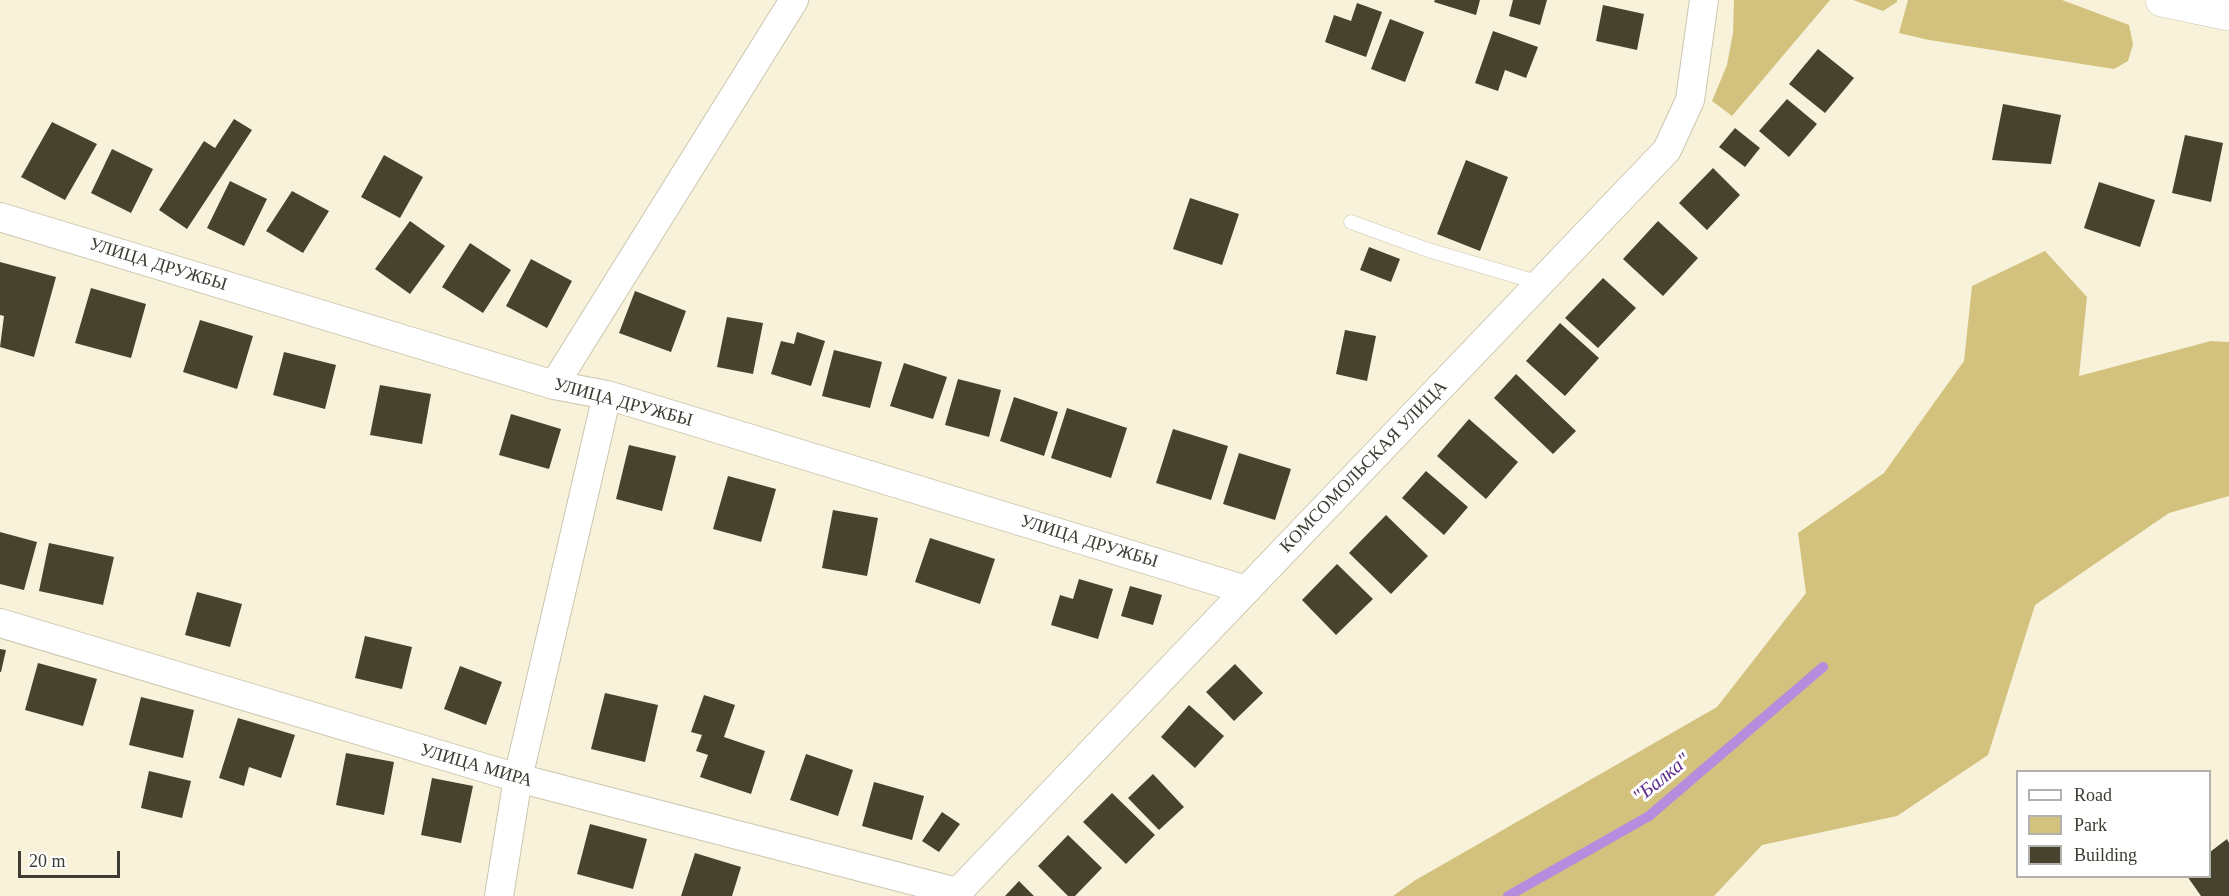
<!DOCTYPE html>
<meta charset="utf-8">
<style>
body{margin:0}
#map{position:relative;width:2229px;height:896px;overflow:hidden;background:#f8f2da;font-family:"Times New Roman",serif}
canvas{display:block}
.legend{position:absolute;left:2016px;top:770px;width:195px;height:108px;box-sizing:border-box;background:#fff;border:2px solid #b1b1ad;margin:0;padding:8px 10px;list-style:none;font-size:18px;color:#3d3b32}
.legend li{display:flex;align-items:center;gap:12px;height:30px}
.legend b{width:30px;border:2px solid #b1b1ad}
.scale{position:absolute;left:18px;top:851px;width:102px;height:27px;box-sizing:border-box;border:3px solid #3d3b32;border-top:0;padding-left:8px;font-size:18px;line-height:21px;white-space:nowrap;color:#3d3b32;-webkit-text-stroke:4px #fff;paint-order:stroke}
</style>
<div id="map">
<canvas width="2229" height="896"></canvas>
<ul class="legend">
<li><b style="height:8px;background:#fff"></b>Road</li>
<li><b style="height:16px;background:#d2c27d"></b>Park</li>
<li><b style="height:16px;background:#48432f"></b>Building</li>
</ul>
<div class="scale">20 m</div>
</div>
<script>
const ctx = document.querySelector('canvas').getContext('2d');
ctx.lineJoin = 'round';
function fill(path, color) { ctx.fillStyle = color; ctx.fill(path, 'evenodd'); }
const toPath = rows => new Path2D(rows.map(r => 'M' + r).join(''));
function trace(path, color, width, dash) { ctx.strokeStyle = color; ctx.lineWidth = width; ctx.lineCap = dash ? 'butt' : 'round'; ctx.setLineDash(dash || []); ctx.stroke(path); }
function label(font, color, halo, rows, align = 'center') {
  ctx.font = font + ' "Times New Roman",serif'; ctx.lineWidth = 6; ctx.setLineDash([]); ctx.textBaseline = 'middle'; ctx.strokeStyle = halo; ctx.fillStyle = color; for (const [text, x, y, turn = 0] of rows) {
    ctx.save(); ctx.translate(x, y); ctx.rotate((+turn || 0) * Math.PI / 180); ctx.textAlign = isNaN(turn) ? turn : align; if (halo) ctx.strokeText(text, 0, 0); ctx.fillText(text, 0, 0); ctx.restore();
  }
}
fill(toPath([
 [1734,0,1830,0,1732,116,1712,101,1727,65,1733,33],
 [1853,0,1897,0,1897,2,1883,11],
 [1908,0,2062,0,2129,25,2133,44,2128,61,2114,69,1929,40,1899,33],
 [2045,251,2087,297,2079,376,2211,341,2229,342,2229,496,2169,513,2035,605,1988,755,1897,816,1762,845,1714,896,1393,896,1414,881,1717,707,1806,593,1798,533,1884,473,1964,361,1972,286]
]), '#d2c27d');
trace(toPath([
 [1508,896,1649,816,1823,667]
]), '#b48ddf', 10);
fill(toPath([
 [1435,0,1480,0,1476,15,1434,2],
 [1513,0,1547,0,1540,25,1509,16],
 [1357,3,1382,12,1366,57,1325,42,1334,15,1351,21],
 [1603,5,1644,14,1637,50,1596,41],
 [1390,19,1424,32,1405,82,1371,69],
 [1493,31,1538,47,1526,78,1505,70,1498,91,1475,83],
 [1818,49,1854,78,1825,113,1789,84],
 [1787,99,1817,124,1789,157,1759,131],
 [2003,104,2061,115,2051,164,1992,160],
 [234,119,252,130,187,229,159,210,204,141,215,148],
 [52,122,97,144,65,200,21,177],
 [1735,128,1760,148,1745,167,1719,147],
 [2185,135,2223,143,2211,202,2172,193],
 [112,149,153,169,131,213,91,193],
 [384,155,423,177,400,218,361,197],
 [1466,160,1508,177,1480,251,1437,234],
 [1713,168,1740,195,1707,230,1679,203],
 [230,181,267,199,244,246,207,228],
 [2099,182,2155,200,2140,247,2084,228],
 [292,191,329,211,303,253,266,231],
 [1190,198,1239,214,1222,265,1173,249],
 [410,221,445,246,410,294,375,269],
 [1658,221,1698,258,1663,296,1623,259],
 [470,243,511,270,483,313,442,287],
 [1369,247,1400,259,1391,282,1360,270],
 [531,259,572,281,547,328,506,306],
 [0,262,56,277,34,357,0,347,4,316,0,315],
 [1603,278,1636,308,1598,348,1565,318],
 [91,288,146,304,131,358,75,343],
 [635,291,686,311,671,352,619,333],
 [727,317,763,323,753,374,717,367],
 [200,320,253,336,237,389,183,372],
 [1560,323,1599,358,1565,396,1526,361],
 [1345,330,1376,336,1367,381,1336,374],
 [797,332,825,341,811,386,771,374,781,341,794,344],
 [834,350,882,362,870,408,822,396],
 [284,352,336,365,325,409,273,395],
 [904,363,947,377,933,419,890,406],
 [1516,374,1576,431,1553,454,1494,398],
 [958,379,1001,390,989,437,945,425],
 [380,385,431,394,422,444,370,435],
 [1014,397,1058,412,1044,456,1000,441],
 [1067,408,1127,428,1111,478,1051,458],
 [511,414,561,429,549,469,499,455],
 [1469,419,1518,462,1486,499,1437,456],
 [1173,429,1228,446,1211,500,1156,483],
 [629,445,676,456,662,511,616,499],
 [1239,453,1291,469,1275,520,1223,504],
 [1426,471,1468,507,1444,535,1402,498],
 [728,476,776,489,761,542,713,529],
 [833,510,878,518,867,576,822,568],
 [1386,515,1428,556,1391,594,1349,553],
 [0,532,37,542,24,590,0,584],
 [930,538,995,559,980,604,915,582],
 [49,543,114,557,103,605,39,591],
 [1337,564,1373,599,1336,635,1302,600],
 [1079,579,1113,589,1098,639,1051,625,1060,595,1073,599],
 [1130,586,1162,595,1153,625,1121,616],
 [197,592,242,604,230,647,185,635],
 [365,636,412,647,402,689,355,678],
 [0,649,6,650,1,672,0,672],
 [38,663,97,679,83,726,25,710],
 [1235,664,1263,693,1234,721,1206,692],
 [460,666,502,682,486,725,444,709],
 [605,693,658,705,645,762,591,749],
 [704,695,735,705,724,737,765,751,751,794,700,777,708,755,696,751,702,735,691,732],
 [141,697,194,710,183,758,129,745],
 [1189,705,1224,736,1195,768,1161,737],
 [238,718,295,735,281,778,249,767,244,786,219,778],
 [346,753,394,762,384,815,336,805],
 [806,754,853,770,838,816,790,800],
 [149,771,191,781,182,818,141,808],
 [1153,774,1184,807,1159,830,1128,798],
 [432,778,473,786,461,843,421,835],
 [874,782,924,796,912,840,862,826],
 [1112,793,1155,835,1126,864,1083,822],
 [942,812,960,824,939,852,922,841],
 [590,824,647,839,633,889,577,874],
 [1068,835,1102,868,1075,896,1068,896,1038,866],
 [2227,839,2229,843,2229,896,2201,896,2187,876,2210,876,2210,852],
 [695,853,741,867,732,896,681,896],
 [1019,881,1034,896,1005,896]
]), '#48432f');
const lane = toPath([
 [1351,222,1428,250,1540,283]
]);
const street = toPath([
 [0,217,554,385,607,395,1246,590],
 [554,385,794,0],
 [0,623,518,778,957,892],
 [499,896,518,778,607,395],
 [954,896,1667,150,1690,100,1704,0]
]);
const secondary = toPath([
 [2162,0,2229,14]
]);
trace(lane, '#cbc6af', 15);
trace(street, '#cbc6af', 30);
trace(secondary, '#cbc6af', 34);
trace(lane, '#fff', 14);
trace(street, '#fff', 28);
trace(secondary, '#fff', 33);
label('18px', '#3d3b32', '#fff', [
 ["УЛИЦА ДРУЖБЫ",158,265,17],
 ["УЛИЦА ДРУЖБЫ",623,403,15],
 ["КОМСОМОЛЬСКАЯ УЛИЦА",1364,467,-46],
 ["УЛИЦА ДРУЖБЫ",1089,542,17],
 ["УЛИЦА МИРА",476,766,16]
]);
label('italic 20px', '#602c8c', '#fff', [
 ["\"Балка\"",1662,779,-39]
]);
</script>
